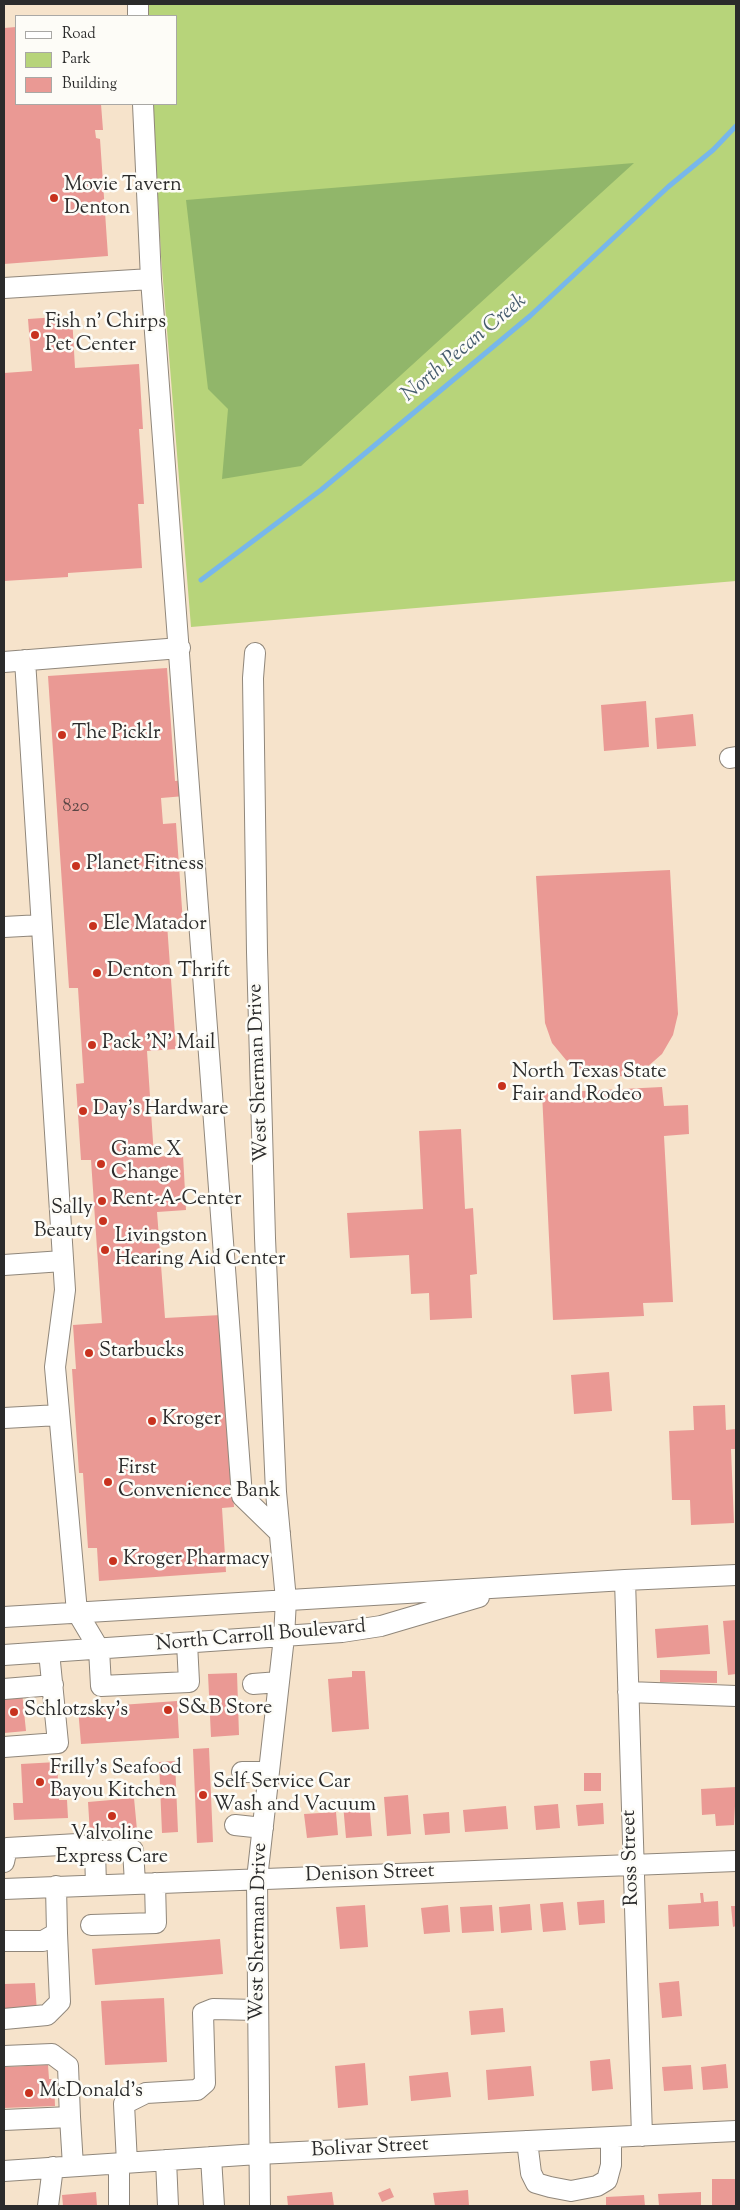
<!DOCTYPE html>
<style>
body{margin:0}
#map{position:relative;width:740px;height:2210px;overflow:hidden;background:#f6e3cb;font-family:"Sorts Mill Goudy",serif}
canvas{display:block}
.frame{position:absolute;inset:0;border:5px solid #2b2b2b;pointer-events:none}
.legend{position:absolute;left:15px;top:15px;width:162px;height:90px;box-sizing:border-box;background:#fdfcf7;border:1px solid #a9a8a5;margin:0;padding:6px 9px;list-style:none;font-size:15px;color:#2b2b2b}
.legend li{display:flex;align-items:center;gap:10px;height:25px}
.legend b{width:25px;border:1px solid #a9a8a5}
</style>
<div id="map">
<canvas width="740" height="2210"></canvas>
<div class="frame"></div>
<ul class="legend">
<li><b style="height:6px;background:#fff"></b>Road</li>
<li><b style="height:14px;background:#b7d47a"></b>Park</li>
<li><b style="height:14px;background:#ea9994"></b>Building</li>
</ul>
</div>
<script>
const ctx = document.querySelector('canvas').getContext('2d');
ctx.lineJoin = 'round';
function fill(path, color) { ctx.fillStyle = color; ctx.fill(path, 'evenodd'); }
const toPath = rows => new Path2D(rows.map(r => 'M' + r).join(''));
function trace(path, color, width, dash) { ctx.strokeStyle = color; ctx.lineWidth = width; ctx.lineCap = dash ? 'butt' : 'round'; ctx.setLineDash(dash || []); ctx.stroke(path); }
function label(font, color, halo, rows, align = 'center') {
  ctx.font = font + ' "Sorts Mill Goudy",serif'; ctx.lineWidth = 5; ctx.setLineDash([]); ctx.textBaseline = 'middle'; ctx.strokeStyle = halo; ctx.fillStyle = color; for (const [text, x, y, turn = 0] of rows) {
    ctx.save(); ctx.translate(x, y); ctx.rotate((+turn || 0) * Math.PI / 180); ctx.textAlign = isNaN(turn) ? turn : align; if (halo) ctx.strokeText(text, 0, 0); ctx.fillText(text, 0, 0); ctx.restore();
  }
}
fill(toPath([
 [148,4,736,4,736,581,191,627,161,256,153,104,176,104,176,16,148,16]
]), '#b7d47a');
fill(toPath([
 [634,163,301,466,222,479,228,409,208,389,186,200]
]), '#91b66a');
trace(toPath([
 [201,580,321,490,530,316,668,187,713,150,736,126]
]), '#77b7eb', 5);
fill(toPath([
 [16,27,16,104,101,104,103,130,95,130,96,138,100,139,108,256,4,264,4,28],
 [72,316,75,368,139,364,143,429,139,429,144,504,138,504,142,568,68,573,68,577,4,581,4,373,32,371,28,319],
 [167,668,175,781,184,780,185,796,161,798,163,824,176,823,183,923,167,924,176,1049,147,1051,154,1157,183,1155,186,1210,157,1212,165,1318,221,1315,234,1507,222,1508,226,1572,99,1581,97,1548,88,1548,83,1473,79,1473,72,1369,76,1369,73,1325,102,1323,91,1160,81,1160,76,1084,84,1083,78,988,69,988,48,676],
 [646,701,649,747,604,751,601,705],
 [693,714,696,746,657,749,655,718],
 [670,870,678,1014,673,1035,662,1054,646,1068,626,1076,604,1077,584,1072,566,1060,552,1043,545,1023,536,876],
 [662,1087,664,1106,688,1105,689,1134,664,1136,673,1302,643,1303,644,1316,553,1320,542,1093],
 [461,1129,465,1209,473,1208,477,1274,470,1275,472,1318,430,1320,429,1293,411,1294,409,1255,350,1258,347,1213,423,1209,419,1131],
 [609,1372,612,1411,574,1414,571,1375],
 [725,1405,726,1430,736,1429,736,1449,731,1449,734,1523,691,1525,690,1500,672,1500,669,1431,694,1430,693,1406],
 [736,1620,736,1674,728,1675,723,1621],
 [708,1625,710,1654,657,1658,655,1629],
 [660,1670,717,1671,717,1683,660,1682],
 [352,1671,365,1671,369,1729,332,1732,328,1679,352,1677],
 [237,1673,239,1735,211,1737,208,1674],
 [22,1692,26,1731,4,1733,4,1694],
 [177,1701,179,1738,81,1744,78,1708],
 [209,1748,213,1842,197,1843,193,1749],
 [175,1761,178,1832,162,1833,159,1762],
 [57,1762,59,1800,67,1800,68,1818,14,1820,13,1803,23,1803,21,1764],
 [584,1773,601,1773,601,1791,584,1791],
 [736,1787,734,1825,716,1826,715,1814,702,1815,701,1789],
 [408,1795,411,1834,387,1836,384,1797],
 [134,1798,137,1830,90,1834,88,1802],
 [369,1801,372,1836,346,1838,343,1804],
 [603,1803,604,1824,578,1826,576,1805],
 [558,1804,560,1828,536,1830,534,1806],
 [506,1806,508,1829,465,1832,463,1810],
 [336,1812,338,1835,307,1838,304,1814],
 [449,1812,450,1833,425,1835,423,1814],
 [700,1893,703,1893,704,1902,718,1901,719,1926,669,1929,668,1905,701,1903],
 [604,1900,605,1923,579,1925,577,1902],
 [563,1902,566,1930,543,1932,540,1904],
 [530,1904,532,1930,501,1933,499,1907],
 [365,1905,368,1947,340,1949,336,1907],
 [448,1905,450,1932,424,1934,421,1908],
 [492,1905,494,1931,462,1933,460,1907],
 [731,1906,736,1906,736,1926,733,1927],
 [220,1939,223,1974,95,1985,92,1949],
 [679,1981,682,2016,662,2018,659,1983],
 [35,1983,37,2012,4,2014,4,1984],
 [164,1998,167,2062,105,2065,101,2001],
 [503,2008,505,2032,471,2035,469,2011],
 [610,2059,613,2089,592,2091,590,2061],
 [365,2063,368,2105,338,2108,335,2066],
 [726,2064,728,2088,703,2090,701,2067],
 [48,2065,49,2079,54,2079,55,2106,4,2108,4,2067],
 [691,2065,693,2089,664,2091,662,2067],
 [531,2066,534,2096,488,2100,486,2070],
 [448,2072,451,2097,411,2101,409,2076],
 [712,2179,736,2179,736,2206,712,2206],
 [390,2188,394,2197,382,2202,378,2193],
 [468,2190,469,2206,435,2206,433,2193],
 [96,2192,97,2206,63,2206,62,2195],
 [332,2192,334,2206,288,2206,287,2196],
 [701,2192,701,2206,659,2206,658,2194],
 [644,2195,645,2206,606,2206,606,2197]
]), '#ea9994');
const minor = toPath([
 [138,4,138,16],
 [143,104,151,279],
 [4,288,151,279,242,1496,280,1533],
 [255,653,253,678,257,952,265,1238,276,1492,286,1600,284,1637,257,1879,260,2206],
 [25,660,65,1290,55,1367,77,1612,99,1649,101,1686,189,1682,187,1643],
 [4,662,180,648],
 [730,758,736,757],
 [4,927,41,925],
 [4,1265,63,1261],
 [4,1418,59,1415],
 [625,1580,642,2136],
 [4,1617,625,1580,736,1575],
 [4,1655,342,1632,381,1626,479,1597],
 [253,1684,279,1682],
 [4,1689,53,1685],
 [628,1692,736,1696],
 [4,1747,58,1743,49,1652],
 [242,1772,269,1772],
 [235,1825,263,1828],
 [4,1862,7,1848,78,1844,95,1851],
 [96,1885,95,1851,133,1850,135,1883],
 [4,1889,736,1861],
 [91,1925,156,1923,155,1883],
 [4,1941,43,1941,57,1933,56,1886],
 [4,2019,47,2015,60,2002,57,1933],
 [4,2056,52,2054,68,2066,70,2117,4,2120],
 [70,2117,73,2166],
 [527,2141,531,2173,536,2183,550,2187,571,2191,597,2186,607,2180,611,2165,611,2137],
 [211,2157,214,2206],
 [166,2160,168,2206],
 [119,2163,119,2206],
 [127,2163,124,2104,146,2093,197,2090,205,2083,203,2013,213,2009,257,2010],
 [4,2171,258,2154,736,2131],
 [48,2206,53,2167]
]);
trace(minor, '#90877b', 22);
trace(minor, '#fff', 20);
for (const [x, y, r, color] of [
 [54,198,5,"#c8321e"],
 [35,335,5,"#c8321e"],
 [62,735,5,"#c8321e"],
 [76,866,5,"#c8321e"],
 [93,926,5,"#c8321e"],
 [97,973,5,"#c8321e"],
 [92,1045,5,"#c8321e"],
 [502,1086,5,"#c8321e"],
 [83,1111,5,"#c8321e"],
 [101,1164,5,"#c8321e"],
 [102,1201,5,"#c8321e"],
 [103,1221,5,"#c8321e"],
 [105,1250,5,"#c8321e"],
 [89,1353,5,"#c8321e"],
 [152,1421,5,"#c8321e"],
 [108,1482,5,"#c8321e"],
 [113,1561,5,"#c8321e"],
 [168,1710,5,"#c8321e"],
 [14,1712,5,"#c8321e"],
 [40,1782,5,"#c8321e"],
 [203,1795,5,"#c8321e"],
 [112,1816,5,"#c8321e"],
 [29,2093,5,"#c8321e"]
]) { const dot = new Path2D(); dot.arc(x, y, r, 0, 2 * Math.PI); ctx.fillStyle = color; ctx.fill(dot); trace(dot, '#fdfcf7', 2); }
label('18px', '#5b4645', null, [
 ["820",76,808]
]);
label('20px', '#2b2b2b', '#fdfcf7', [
 ["Movie Tavern",64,187],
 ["Denton",64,210],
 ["Fish n' Chirps",45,324],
 ["Pet Center",45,347],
 ["The Picklr",72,735],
 ["Planet Fitness",86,866],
 ["Ele Matador",103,926],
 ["Denton Thrift",107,973],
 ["Pack 'N' Mail",102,1045],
 ["North Texas State",512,1074],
 ["Fair and Rodeo",512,1097],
 ["Day's Hardware",93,1111],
 ["Game X",111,1152],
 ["Change",111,1175],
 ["Rent-A-Center",112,1201],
 ["Sally",93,1210,"right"],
 ["Beauty",93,1233,"right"],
 ["Livingston",115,1238],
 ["Hearing Aid Center",115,1261],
 ["Starbucks",99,1353],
 ["Kroger",162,1421],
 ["First",118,1470],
 ["Convenience Bank",118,1493],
 ["Kroger Pharmacy",123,1561],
 ["S&B Store",178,1710],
 ["Schlotzsky's",24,1712],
 ["Frilly's Seafood",50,1770],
 ["Bayou Kitchen",50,1793],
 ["Self Service Car",213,1784],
 ["Wash and Vacuum",213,1807],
 ["Valvoline",112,1836,"center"],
 ["Express Care",112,1859,"center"],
 ["McDonald's",39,2093]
], 'left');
label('20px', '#2b2b2b', '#fdfcf7', [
 ["West Sherman Drive",260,1073,-92],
 ["North Carroll Boulevard",261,1637,-5],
 ["Ross Street",632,1858,-92],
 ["Denison Street",370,1875,-2],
 ["West Sherman Drive",260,1932,-89],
 ["Bolivar Street",370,2149,-3]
]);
label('italic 21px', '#465c6e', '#fdfcf7', [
 ["North Pecan Creek",465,349,-40]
]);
</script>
